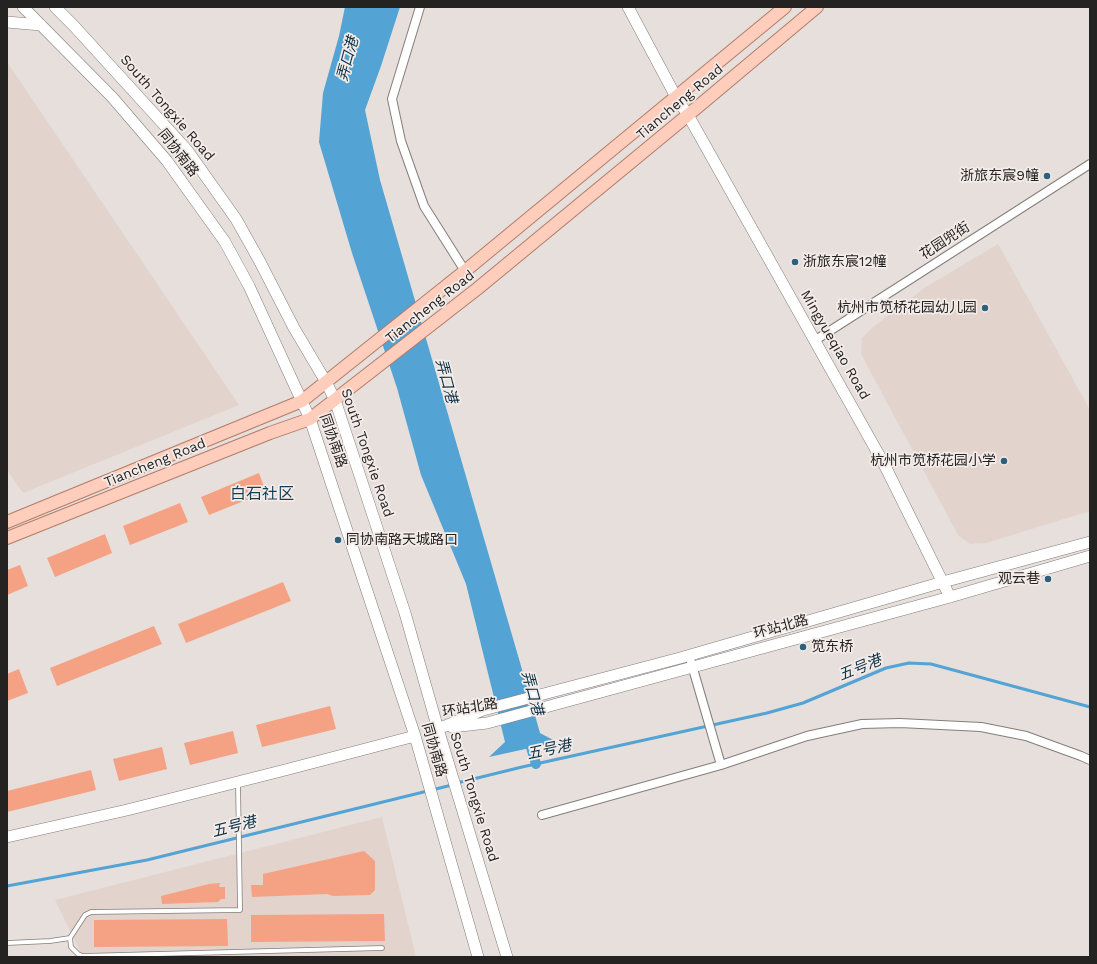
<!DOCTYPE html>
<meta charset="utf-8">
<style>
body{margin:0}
#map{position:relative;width:1097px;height:964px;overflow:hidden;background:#e6dfdc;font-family:"Work Sans",sans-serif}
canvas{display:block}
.frame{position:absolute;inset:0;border:8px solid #252322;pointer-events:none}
</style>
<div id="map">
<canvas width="1097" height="964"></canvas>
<div class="frame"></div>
</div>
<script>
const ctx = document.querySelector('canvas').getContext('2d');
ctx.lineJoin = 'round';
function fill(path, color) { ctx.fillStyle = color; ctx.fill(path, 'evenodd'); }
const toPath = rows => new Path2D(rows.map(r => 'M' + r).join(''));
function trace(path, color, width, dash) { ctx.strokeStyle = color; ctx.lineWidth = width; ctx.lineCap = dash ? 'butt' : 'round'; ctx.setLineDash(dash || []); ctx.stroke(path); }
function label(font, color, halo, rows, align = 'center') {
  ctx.font = font + ' "Work Sans","Noto Sans SC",sans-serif'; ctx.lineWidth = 3.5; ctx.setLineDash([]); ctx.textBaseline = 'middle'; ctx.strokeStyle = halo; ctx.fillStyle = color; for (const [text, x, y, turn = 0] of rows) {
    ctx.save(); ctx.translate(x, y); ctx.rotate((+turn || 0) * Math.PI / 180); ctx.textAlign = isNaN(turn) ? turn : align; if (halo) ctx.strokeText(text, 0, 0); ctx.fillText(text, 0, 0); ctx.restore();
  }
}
fill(toPath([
 [7,62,239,405,23,493,7,470],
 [998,244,1090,410,1090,512,1080,514,986,543,970,544,958,535,861,354,862,338,873,327,926,287],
 [382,817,416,957,83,957,55,900]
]), '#e2d3cd');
fill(toPath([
 [345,7,400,7,381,66,365,110,380,180,521,666,540,733,557,742,489,757,505,742,466,584,421,475,397,388,352,253,319,142,323,93,339,36]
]), '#53a3d4');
trace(toPath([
 [457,783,522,767,767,713,803,703,886,668,909,663,931,664,1090,707],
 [7,886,147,860,452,785]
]), '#53a3d4', 3);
trace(toPath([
 [527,734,536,764]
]), '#53a3d4', 10);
fill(toPath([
 [259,473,266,492,209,515,201,497],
 [180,503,188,522,130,545,123,526],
 [105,534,112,553,55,577,47,558],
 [20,565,28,586,7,595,7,570],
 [283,582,291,601,186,643,178,624],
 [154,626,162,644,57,686,50,668],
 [19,669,28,693,7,701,7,674],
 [330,706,336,729,262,747,256,725],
 [233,731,238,753,190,765,184,743],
 [162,747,167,769,119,781,113,759],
 [91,770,96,790,7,812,7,791],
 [364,851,375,861,375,890,370,895,333,896,327,894,252,897,251,885,263,885,263,874],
 [220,883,219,887,225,887,225,899,221,899,218,902,162,904,161,896,209,884],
 [384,914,385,941,251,942,251,915],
 [227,919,228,946,94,947,94,920]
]), '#f4a283');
const lane = toPath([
 [238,782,240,910,91,912,85,915,70,938,71,947,78,954,82,956,382,948],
 [7,943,50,941,70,938]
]);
const street = toPath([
 [420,7,392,99,401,141,424,206,465,271],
 [814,341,1090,164],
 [689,655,721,765],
 [542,815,721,765,807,736,862,724,900,723,981,727,1026,736,1081,756,1090,760]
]);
const secondary = toPath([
 [23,7,112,97,167,161,225,242,249,286,310,419,415,736,478,957],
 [55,7,74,26,187,150,236,219,259,260,294,328,326,382,335,400,405,613,438,729,507,957],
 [628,7,676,97,688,115,884,464,950,597],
 [7,22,41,25],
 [452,727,487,723,950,597,1090,556],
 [438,729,483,710,680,658,943,582,1090,542],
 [7,837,127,810,285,770,415,736]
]);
const primary = toPath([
 [7,522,302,401,465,271,785,7],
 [7,538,270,433,310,419,477,289,688,115,817,7]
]);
trace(lane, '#847e7b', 5.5);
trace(street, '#847e7b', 10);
trace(secondary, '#847e7b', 12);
trace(primary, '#b27c68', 14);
trace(lane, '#fff', 4);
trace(street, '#fff', 8);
trace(secondary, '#fff', 11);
trace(primary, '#fecdbb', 12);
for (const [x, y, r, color] of [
 [1047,176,4,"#2e5f7d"],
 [795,262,4,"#2e5f7d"],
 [985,308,4,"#2e5f7d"],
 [1004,461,4,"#2e5f7d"],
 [338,540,4,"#2e5f7d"],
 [1048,579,4,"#2e5f7d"],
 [803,647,4,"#2e5f7d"]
]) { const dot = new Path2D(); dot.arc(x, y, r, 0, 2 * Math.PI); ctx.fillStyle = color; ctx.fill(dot); trace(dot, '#f3ece9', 1.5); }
label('14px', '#252322', '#f3ece9', [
 ["Tiancheng Road",680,102,-40],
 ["South Tongxie Road",167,108,49],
 ["同协南路",178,153,52],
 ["花园兜街",945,241,-33],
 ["Tiancheng Road",430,307,-38],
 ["Mingyueqiao Road",835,345,60],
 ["同协南路",333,441,71],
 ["South Tongxie Road",367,453,71],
 ["Tiancheng Road",155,463,-22],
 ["环站北路",781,627,-15],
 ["环站北路",470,708,-9],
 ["同协南路",434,750,74],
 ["South Tongxie Road",474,797,73]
]);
label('14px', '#252322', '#f3ece9', [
 ["浙旅东宸9幢",1039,176],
 ["浙旅东宸12幢",803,262,"left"],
 ["杭州市笕桥花园幼儿园",977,308],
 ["杭州市笕桥花园小学",996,461],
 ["同协南路天城路口",346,540,"left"],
 ["观云巷",1040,579],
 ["笕东桥",811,647,"left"]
], 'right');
label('italic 15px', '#0c3044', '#f3ece9', [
 ["弄口港",348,59,-75],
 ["弄口港",446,381,75],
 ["五号港",860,668,-22],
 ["弄口港",532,693,75],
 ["五号港",549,750,-12],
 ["五号港",234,827,-14]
]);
label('16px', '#163d55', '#f3ece9', [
 ["白石社区",262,494]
]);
</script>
